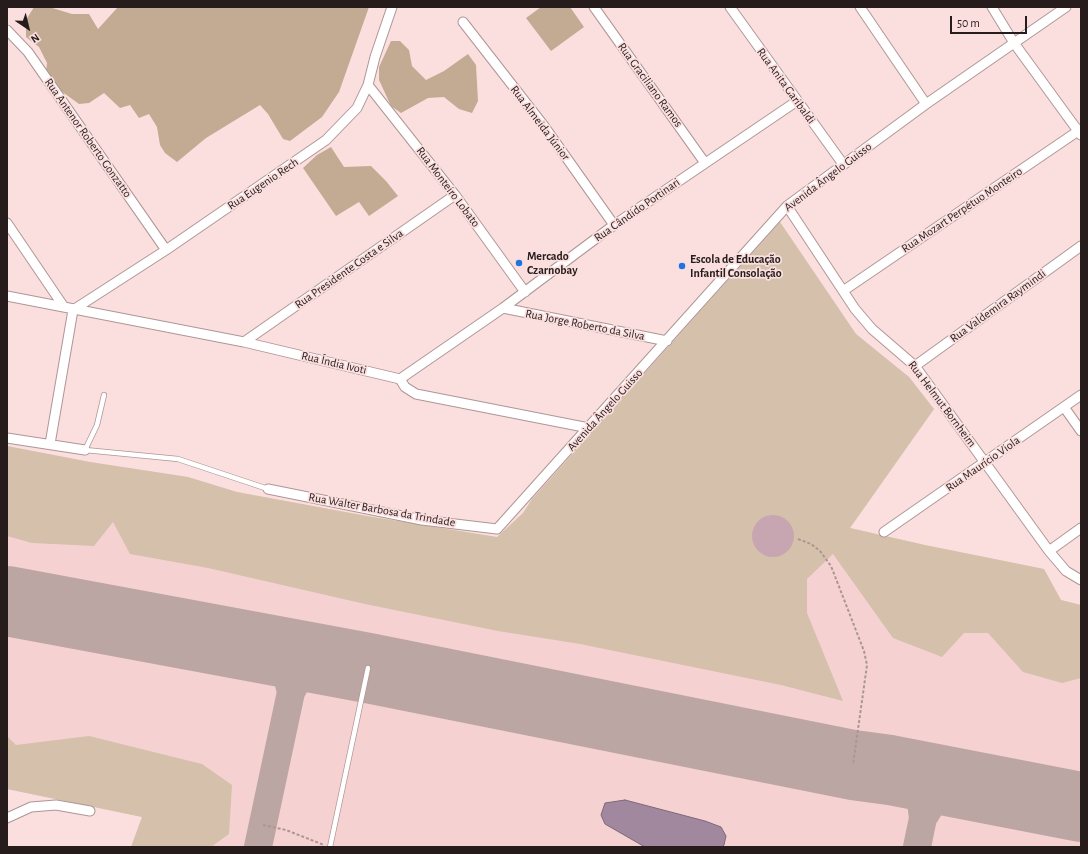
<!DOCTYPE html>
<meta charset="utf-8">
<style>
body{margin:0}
#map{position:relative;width:1088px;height:854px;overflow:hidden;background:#fadfde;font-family:"Alegreya Sans",sans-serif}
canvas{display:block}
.frame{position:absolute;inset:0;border:8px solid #261c1c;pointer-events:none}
.north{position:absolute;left:8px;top:8px;width:40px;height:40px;-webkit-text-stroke:3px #fadfde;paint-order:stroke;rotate:145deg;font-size:11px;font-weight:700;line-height:16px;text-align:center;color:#261c1c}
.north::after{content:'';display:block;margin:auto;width:14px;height:18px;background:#261c1c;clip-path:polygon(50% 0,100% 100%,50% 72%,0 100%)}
.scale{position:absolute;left:950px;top:16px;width:77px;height:18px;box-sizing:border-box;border:2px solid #261c1c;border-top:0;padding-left:5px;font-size:12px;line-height:14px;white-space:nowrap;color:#261c1c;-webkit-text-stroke:3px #fadfde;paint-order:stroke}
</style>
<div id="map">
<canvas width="1088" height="854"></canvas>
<div class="frame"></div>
<div class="north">N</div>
<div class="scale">50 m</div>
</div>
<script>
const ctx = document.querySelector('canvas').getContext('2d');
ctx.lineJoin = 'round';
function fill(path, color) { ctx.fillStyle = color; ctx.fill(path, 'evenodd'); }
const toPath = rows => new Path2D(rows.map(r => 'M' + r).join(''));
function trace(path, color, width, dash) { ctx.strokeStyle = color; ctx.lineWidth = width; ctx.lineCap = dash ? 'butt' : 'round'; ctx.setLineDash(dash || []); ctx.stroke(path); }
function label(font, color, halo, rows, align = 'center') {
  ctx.font = font + ' "Alegreya Sans",sans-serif'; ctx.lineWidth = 3.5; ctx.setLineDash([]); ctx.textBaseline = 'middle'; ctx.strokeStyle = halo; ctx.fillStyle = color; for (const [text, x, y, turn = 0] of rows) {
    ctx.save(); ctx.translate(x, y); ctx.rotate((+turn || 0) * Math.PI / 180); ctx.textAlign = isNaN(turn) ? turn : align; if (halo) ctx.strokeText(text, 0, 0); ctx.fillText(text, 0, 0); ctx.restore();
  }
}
fill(toPath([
 [780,222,856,334,909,377,934,409,850,528,925,545,1044,569,1061,600,1081,605,1081,847,131,847,142,817,7,789,7,446,90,462,188,477,237,492,367,516,497,537,523,513,532,499]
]), '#f5d2d1');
fill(toPath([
 [780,222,856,334,909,377,934,409,850,528,925,545,1044,569,1061,600,1081,605,1081,678,1062,683,1023,672,988,633,964,633,942,657,893,638,833,554,807,579,807,613,843,701,781,685,580,644,498,631,365,604,208,568,130,554,113,522,94,546,32,543,7,536,7,446,90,462,188,477,237,492,367,516,497,537,523,513,532,499],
 [7,736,16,745,89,736,202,764,232,785,229,834,211,847,131,847,142,817,7,789]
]), '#d4c0ab');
fill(toPath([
 [34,7,49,7,72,14,89,14,98,29,118,7,369,7,339,92,322,117,290,141,283,139,268,114,260,105,206,138,177,162,165,153,160,145,157,127,149,114,139,118,130,105,120,108,104,93,89,103,79,104,57,88,46,72,47,63,39,47,26,37,26,20],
 [541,7,570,7,584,27,551,51,526,18],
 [391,41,400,41,409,50,412,66,426,80,444,71,468,54,476,65,478,101,472,113,459,109,444,97,428,98,401,113,391,106,379,80,379,67],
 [331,147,344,167,371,166,386,181,398,196,369,216,359,202,336,216,303,168,317,155]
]), '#c2ab92');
const water = toPath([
 [625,800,705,821,721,827,726,836,724,845,722,847,645,847,605,824,601,815,605,803,625,800]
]);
fill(water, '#a2889f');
trace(water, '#7d6878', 1);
trace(toPath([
 [257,648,279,664,287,676,291,692],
 [890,770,908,781,915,789,921,802,923,818],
 [258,847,291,692,297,681,308,670,324,664,336,662],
 [917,847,923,818,932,804,946,792,960,788,975,787]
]), '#bca6a4', 28);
trace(toPath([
 [7,601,368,668,853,765,890,770,1081,807]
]), '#bca6a4', 70);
fill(toPath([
 '752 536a21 21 0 1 1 42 0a21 21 0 1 1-42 0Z'
]), '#c7a5b1');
const service = toPath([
 [104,395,97,425,85,450,178,459,268,489],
 [330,847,368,668]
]);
const minor = toPath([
 [594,7,705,163],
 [730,7,843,164],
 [860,7,926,104],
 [992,7,1014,43,1081,135],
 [463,22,544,126,614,225],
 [7,30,28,52,166,250],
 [368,85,455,195,525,292],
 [787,206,855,309,872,329,915,366,1049,551,1066,571,1081,580],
 [7,223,64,307],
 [843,291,1081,129],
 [7,296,244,342,400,379,405,387,416,394,589,428],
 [503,308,667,341],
 [73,310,166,250,326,140,357,108,368,85,375,57,392,7],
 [244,342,455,195],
 [915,366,1081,246],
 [400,379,503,308,614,225,797,101],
 [1064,407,1081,431],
 [7,438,85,450],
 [50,444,73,310],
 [268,489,422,520,497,529,787,206,926,104,1066,7],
 [884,532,1081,395],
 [1049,551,1081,528],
 [7,818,31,807,56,805,90,811]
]);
trace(service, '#af9696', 6);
trace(minor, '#af9696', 11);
trace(toPath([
 [798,539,811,544,820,551,831,566,864,651,867,665,853,765],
 [263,825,286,830,324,845]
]), '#ab9695', 2, [3, 2]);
trace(service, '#fff', 4.5);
trace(minor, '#fff', 9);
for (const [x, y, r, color] of [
 [519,263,4,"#1e75df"],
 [682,266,4,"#1e75df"]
]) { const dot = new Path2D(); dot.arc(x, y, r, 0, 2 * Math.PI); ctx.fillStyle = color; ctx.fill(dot); trace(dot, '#fadfde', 1.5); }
label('12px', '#261c1c', '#fadfde', [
 ["Rua Graciliano Ramos",650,85,54],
 ["Rua Anita Garibaldi",786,86,54],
 ["Rua Almeida Júnior",540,123,53],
 ["Rua Antenor Roberto Gonzatto",88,138,55],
 ["Avenida Ângelo Guisso",828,177,-37],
 ["Rua Eugenio Rech",263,184,-34],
 ["Rua Monteiro Lobato",448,187,53],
 ["Rua Cândido Portinari",637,210,-35],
 ["Rua Mozart Perpétuo Monteiro",962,210,-34],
 ["Rua Presidente Costa e Silva",349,269,-35],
 ["Rua Valdemira Raymindi",998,306,-36],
 ["Rua Jorge Roberto da Silva",585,325,11],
 ["Rua Índia Ivoti",334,363,13],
 ["Rua Helmut Bornheim",942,404,53],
 ["Avenida Ângelo Guisso",605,410,-48],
 ["Rua Maurício Viola",983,464,-35],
 ["Rua Walter Barbosa da Trindade",382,510,10]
]);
label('bold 12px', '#261c1c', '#fadfde', [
 ["Mercado",527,256],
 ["Czarnobay",527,270],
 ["Escola de Educação",690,259],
 ["Infantil Consolação",690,273]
], 'left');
</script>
